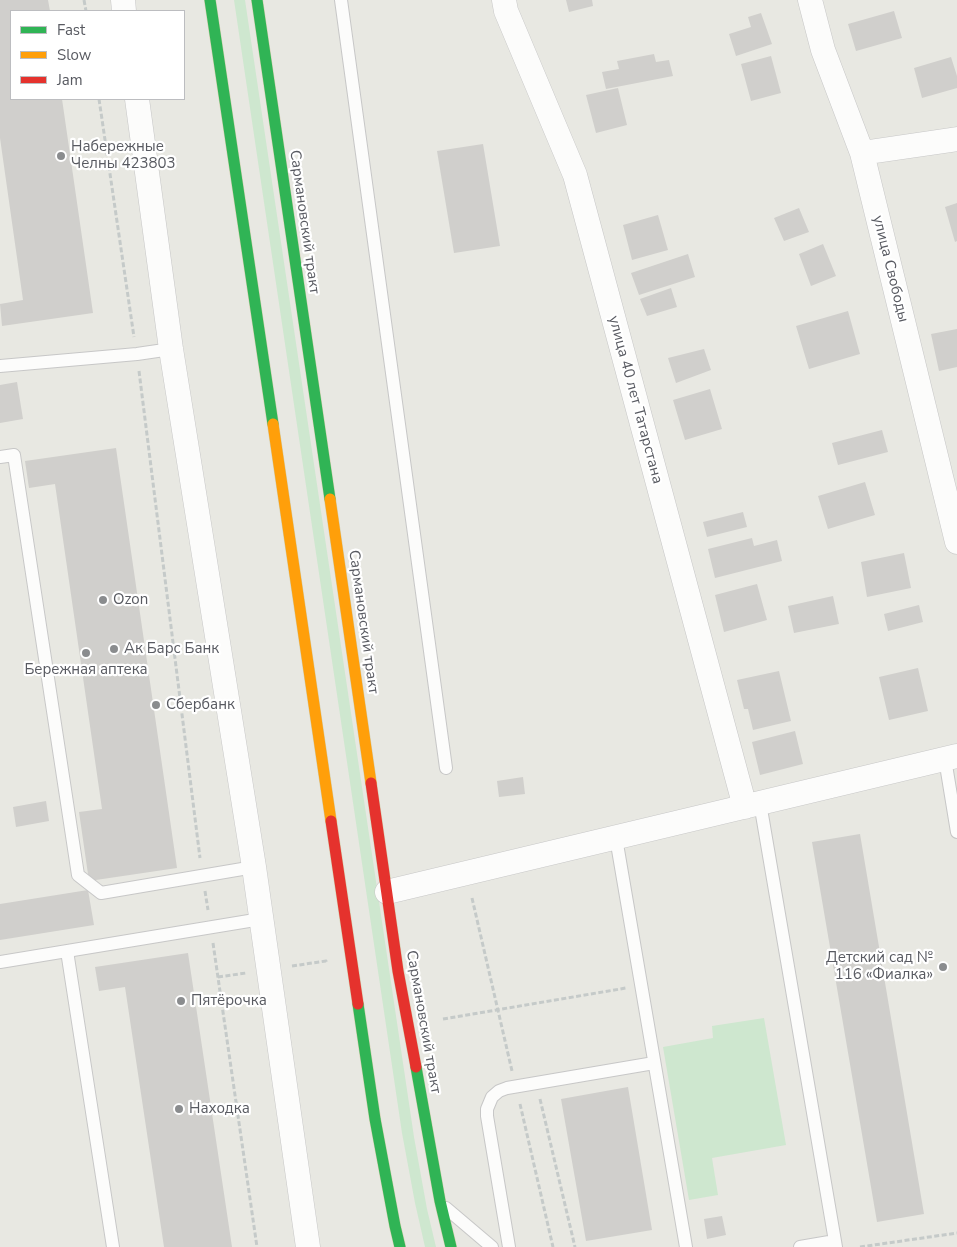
<!DOCTYPE html>
<meta charset="utf-8">
<style>
body{margin:0}
#map{position:relative;width:957px;height:1247px;overflow:hidden;background:#e8e8e2;font-family:"Nunito Sans",sans-serif}
canvas{display:block}
.legend{position:absolute;left:10px;top:10px;width:175px;height:90px;box-sizing:border-box;background:#fff;border:1px solid #bcbdc0;margin:0;padding:6px 9px;list-style:none;font-size:15px;color:#585a61}
.legend li{display:flex;align-items:center;gap:10px;height:25px}
.legend b{width:25px;border:1px solid #bcbdc0}
</style>
<div id="map">
<canvas width="957" height="1247"></canvas>
<ul class="legend">
<li><b style="height:6px;background:#30b455"></b>Fast</li>
<li><b style="height:6px;background:#ff9f0a"></b>Slow</li>
<li><b style="height:6px;background:#e5322d"></b>Jam</li>
</ul>
</div>
<script>
const ctx = document.querySelector('canvas').getContext('2d');
ctx.lineJoin = 'round';
function fill(path, color) { ctx.fillStyle = color; ctx.fill(path, 'evenodd'); }
const toPath = rows => new Path2D(rows.map(r => 'M' + r).join(''));
function trace(path, color, width, dash) { ctx.strokeStyle = color; ctx.lineWidth = width; ctx.lineCap = dash ? 'butt' : 'round'; ctx.setLineDash(dash || []); ctx.stroke(path); }
function label(font, color, halo, rows, align = 'center') {
  ctx.font = font + ' "Nunito Sans",sans-serif'; ctx.lineWidth = 4.5; ctx.setLineDash([]); ctx.textBaseline = 'middle'; ctx.strokeStyle = halo; ctx.fillStyle = color; for (const [text, x, y, turn = 0] of rows) {
    ctx.save(); ctx.translate(x, y); ctx.rotate((+turn || 0) * Math.PI / 180); ctx.textAlign = isNaN(turn) ? turn : align; if (halo) ctx.strokeText(text, 0, 0); ctx.fillText(text, 0, 0); ctx.restore();
  }
}
fill(toPath([
 [234,0,245,0,414,1137,427,1209,436,1247,425,1247,415,1203,402,1133],
 [764,1018,786,1145,712,1158,718,1195,689,1200,663,1047,713,1038,712,1026]
]), '#cee7cf');
fill(toPath([
 [0,0,48,0,50,11,11,11,11,99,62,99,93,313,2,326,0,304,23,300,0,138],
 [566,0,592,0,593,6,569,12],
 [894,11,902,38,856,51,848,24],
 [761,13,772,44,736,56,729,34,751,27,748,17],
 [654,54,656,62,669,60,673,76,606,89,602,72,619,69,617,61],
 [771,56,781,93,751,101,741,64],
 [951,57,957,76,957,88,922,98,914,68],
 [618,88,627,125,596,133,586,95],
 [483,144,500,246,454,253,437,151],
 [957,203,957,241,955,242,945,207],
 [799,208,809,232,784,241,774,218],
 [658,215,668,250,632,260,623,225],
 [823,244,836,276,811,286,799,254],
 [688,254,695,277,639,295,631,273],
 [671,288,677,307,647,316,640,299],
 [848,311,860,354,809,369,796,326],
 [957,329,957,367,939,371,931,334],
 [704,349,711,370,676,383,668,358],
 [17,382,23,419,0,423,0,385],
 [710,389,722,429,685,440,673,400],
 [882,430,888,452,838,465,832,443],
 [116,448,177,868,89,881,79,812,102,809,55,484,29,488,25,461],
 [865,482,875,515,828,529,818,496],
 [743,512,747,527,707,537,703,522],
 [752,538,754,546,777,540,782,561,715,578,708,549],
 [904,553,911,588,867,597,861,562],
 [757,584,767,620,724,632,715,595],
 [833,596,839,624,794,633,788,606],
 [919,605,923,622,888,631,884,614],
 [918,668,928,711,889,720,879,677],
 [779,671,791,721,753,730,748,709,744,709,737,680],
 [795,731,803,764,760,775,752,742],
 [523,777,525,794,499,797,497,781],
 [46,801,49,821,16,827,13,807],
 [860,834,924,1214,877,1222,812,842],
 [88,890,94,925,0,940,0,904],
 [188,953,232,1247,164,1247,125,987,99,991,95,967],
 [628,1087,652,1230,586,1241,561,1099],
 [722,1216,726,1235,707,1239,704,1219]
]), '#d0cfcc');
const lane = toPath([
 [341,0,446,768],
 [0,366,137,354,171,349],
 [0,457,14,455,78,875,101,893,254,867],
 [945,759,957,832],
 [760,803,836,1247],
 [616,838,686,1247],
 [67,951,113,1247],
 [0,962,261,919],
 [446,1208,492,1247],
 [509,1247,487,1116,487,1109,492,1097,499,1091,507,1088,654,1063],
 [800,1247,835,1241]
]);
const street = toPath([
 [123,0,124,11],
 [504,0,506,11,575,175,745,807],
 [810,0,823,50,862,153,957,542],
 [137,99,171,349,254,867,308,1247],
 [862,153,957,139],
 [387,892,957,756]
]);
const fast = toPath([
 [210,0,273,424],
 [257,0,330,499],
 [358,1004,375,1119,395,1226,400,1247],
 [416,1067,440,1201,451,1247]
]);
const slow = toPath([
 [273,424,331,821],
 [330,499,371,783]
]);
const jam = toPath([
 [371,783,398,971,416,1067],
 [331,821,358,1004]
]);
trace(lane, '#c7c7c7', 14);
trace(street, '#c7c7c7', 25);
trace(fast, '#d2ceae', 12);
trace(slow, '#d2ceae', 12);
trace(jam, '#d2ceae', 12);
trace(toPath([
 [84,0,86,11],
 [99,99,134,337],
 [139,371,200,858],
 [205,891,208,910],
 [472,898,512,1071],
 [213,943,257,1247],
 [292,966,326,961,326,962],
 [218,977,246,973],
 [443,1019,626,988],
 [540,1099,575,1247],
 [520,1104,553,1247],
 [860,1247,957,1233]
]), '#c5cac9', 3, [5, 2.5]);
trace(lane, '#fcfcfb', 12);
trace(street, '#fcfcfb', 24);
trace(fast, '#30b455', 11);
trace(slow, '#ff9f0a', 11);
trace(jam, '#e5322d', 11);
for (const [x, y, r, color] of [
 [61,156,5,"#8a8c8e"],
 [103,600,5,"#8a8c8e"],
 [114,649,5,"#8a8c8e"],
 [86,653,5,"#8a8c8e"],
 [156,705,5,"#8a8c8e"],
 [943,967,5,"#8a8c8e"],
 [181,1001,5,"#8a8c8e"],
 [179,1109,5,"#8a8c8e"]
]) { const dot = new Path2D(); dot.arc(x, y, r, 0, 2 * Math.PI); ctx.fillStyle = color; ctx.fill(dot); trace(dot, '#fff', 2); }
label('15px', '#585a61', '#fff', [
 ["Набережные",71,147],
 ["Челны 423803",71,164],
 ["Ozon",113,600],
 ["Ак Барс Банк",124,649],
 ["Бережная аптека",86,670,"center"],
 ["Сбербанк",166,705],
 ["Детский сад №",933,958,"right"],
 ["116 «Фиалка»",933,975,"right"],
 ["Пятёрочка",191,1001],
 ["Находка",189,1109]
], 'left');
label('15px', '#585a61', '#fff', [
 ["Сармановский тракт",304,222,82],
 ["улица Свободы",890,269,76],
 ["улица 40 лет Татарстана",635,400,75],
 ["Сармановский тракт",363,622,82],
 ["Сармановский тракт",423,1022,80]
]);
</script>
